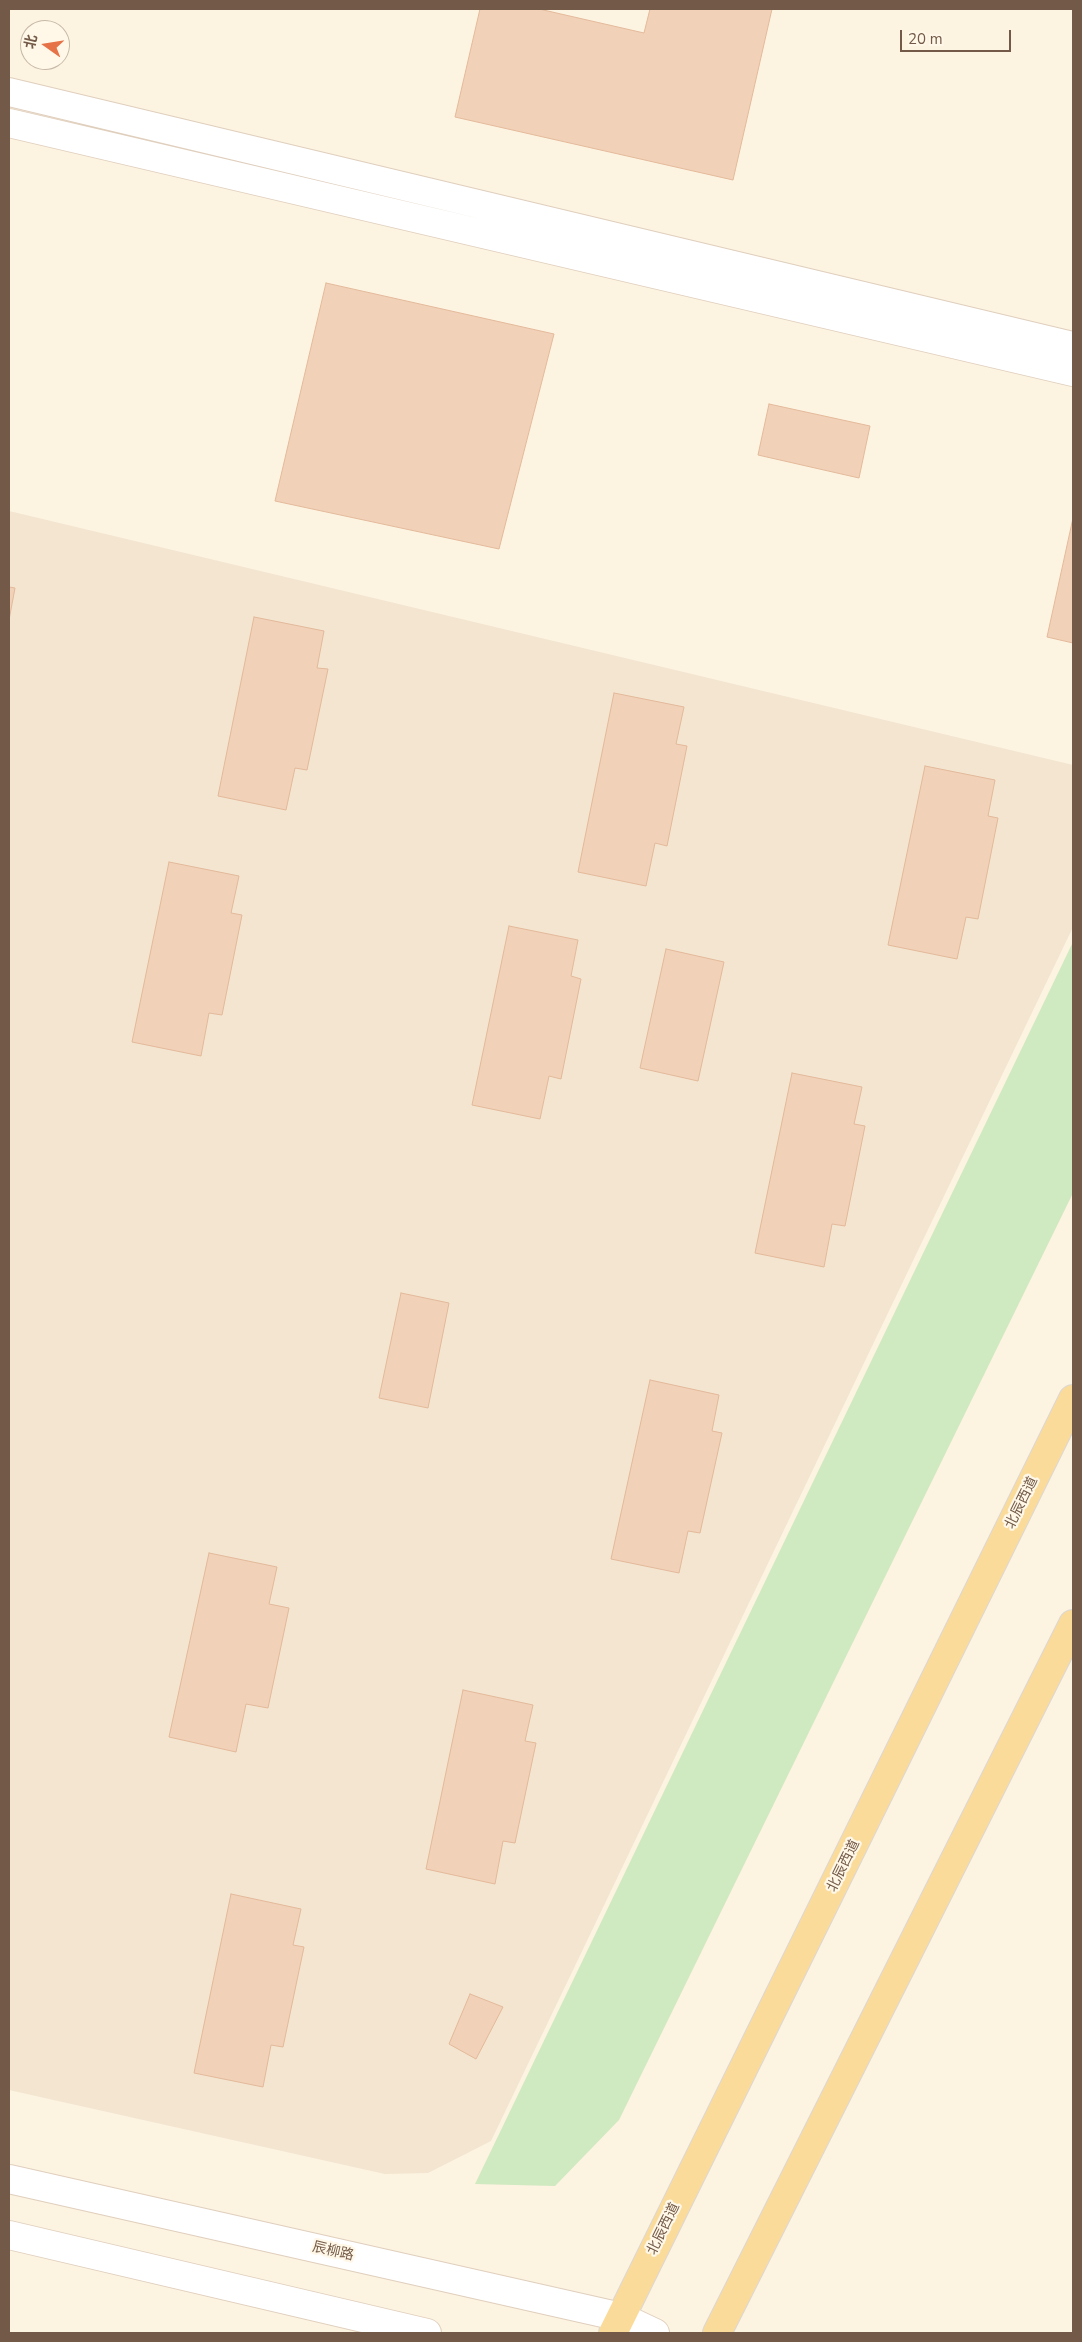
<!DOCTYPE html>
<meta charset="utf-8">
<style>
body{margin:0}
#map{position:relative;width:1082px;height:2342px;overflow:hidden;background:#fcf3e1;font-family:"Nunito Sans","Noto Sans SC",sans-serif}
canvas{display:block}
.frame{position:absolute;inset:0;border:10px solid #735a48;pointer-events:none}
.north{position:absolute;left:20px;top:20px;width:50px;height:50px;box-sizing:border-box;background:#fff7e7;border:1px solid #c7b8a7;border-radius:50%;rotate:283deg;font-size:14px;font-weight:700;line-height:20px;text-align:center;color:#735a48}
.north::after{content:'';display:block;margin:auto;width:18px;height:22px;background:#e67247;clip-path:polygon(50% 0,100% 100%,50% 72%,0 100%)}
.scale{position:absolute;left:900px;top:30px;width:111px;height:22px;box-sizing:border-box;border:2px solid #735a48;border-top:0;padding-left:6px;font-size:15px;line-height:18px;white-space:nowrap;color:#735a48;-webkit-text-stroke:4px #fff7e7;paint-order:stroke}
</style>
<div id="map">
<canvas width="1082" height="2342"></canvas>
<div class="frame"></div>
<div class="north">北</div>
<div class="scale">20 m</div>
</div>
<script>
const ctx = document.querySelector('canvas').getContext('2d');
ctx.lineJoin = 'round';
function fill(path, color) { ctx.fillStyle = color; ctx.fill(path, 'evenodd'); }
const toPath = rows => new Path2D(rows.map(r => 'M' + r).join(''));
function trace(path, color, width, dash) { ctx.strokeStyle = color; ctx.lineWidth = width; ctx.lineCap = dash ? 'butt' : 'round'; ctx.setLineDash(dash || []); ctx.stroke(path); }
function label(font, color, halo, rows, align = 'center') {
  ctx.font = font + ' "Nunito Sans","Noto Sans SC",sans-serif'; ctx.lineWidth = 4.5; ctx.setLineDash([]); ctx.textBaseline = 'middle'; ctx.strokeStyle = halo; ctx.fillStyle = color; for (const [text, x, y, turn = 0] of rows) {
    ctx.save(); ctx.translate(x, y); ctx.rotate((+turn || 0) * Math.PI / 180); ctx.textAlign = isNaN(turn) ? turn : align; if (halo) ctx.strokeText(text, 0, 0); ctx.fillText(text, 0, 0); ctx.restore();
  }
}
fill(toPath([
 [9,511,1073,765,1073,927,491,2141,428,2173,385,2174,9,2090]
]), '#f3e5d0');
fill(toPath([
 [1073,942,1073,1193,619,2120,555,2186,475,2184]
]), '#cfe9c0');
const building = toPath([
 [480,9,539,9,644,33,650,9,772,9,733,180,455,117,480,9],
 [326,283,554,334,499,549,275,501,326,283],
 [769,404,870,426,859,478,758,455,769,404],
 [1073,518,1073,643,1047,637,1073,518],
 [9,587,15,588,9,620,9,587],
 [254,617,324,631,317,668,328,669,307,770,295,768,286,810,218,796,254,617],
 [614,693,684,707,676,744,687,746,667,846,655,843,646,886,578,872,614,693],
 [925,766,995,780,988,816,998,818,978,919,966,917,957,959,888,945,925,766],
 [169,862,239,876,231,913,242,915,222,1015,209,1013,201,1056,132,1042,169,862],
 [509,926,578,940,571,976,581,979,561,1079,549,1076,540,1119,472,1105,509,926],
 [666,949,724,962,698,1081,640,1068,666,949],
 [792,1073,862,1087,854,1124,865,1126,845,1226,832,1224,824,1267,755,1253,792,1073],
 [401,1293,449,1303,428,1408,379,1398,401,1293],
 [650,1380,719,1395,712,1431,722,1433,700,1533,688,1531,679,1573,611,1559,650,1380],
 [209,1553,277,1567,269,1604,289,1608,268,1708,246,1704,236,1752,169,1737,209,1553],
 [463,1690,533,1705,525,1741,536,1743,515,1843,503,1841,495,1884,426,1869,463,1690],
 [231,1894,301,1909,293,1945,304,1947,283,2047,271,2045,263,2087,194,2073,231,1894],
 [470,1994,503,2007,476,2059,449,2044,470,1994]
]);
fill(building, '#f1d2b9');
trace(building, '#e4b99a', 1);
const minor = toPath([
 [9,92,1073,346],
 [9,123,1073,372],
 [9,2179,621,2317,655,2333],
 [9,2235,427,2333]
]);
const major = toPath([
 [613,2333,1073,1399],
 [717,2333,1073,1624]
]);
trace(minor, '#e0cfbd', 30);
trace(major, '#ddd7d3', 30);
trace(minor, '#fff', 28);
trace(major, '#fbdb9a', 28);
label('14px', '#735a48', '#fff7e7', [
 ["北辰西道",1022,1503,-64],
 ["北辰西道",844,1866,-64],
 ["北辰西道",664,2229,-64],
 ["辰柳路",333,2252,13]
]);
</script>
